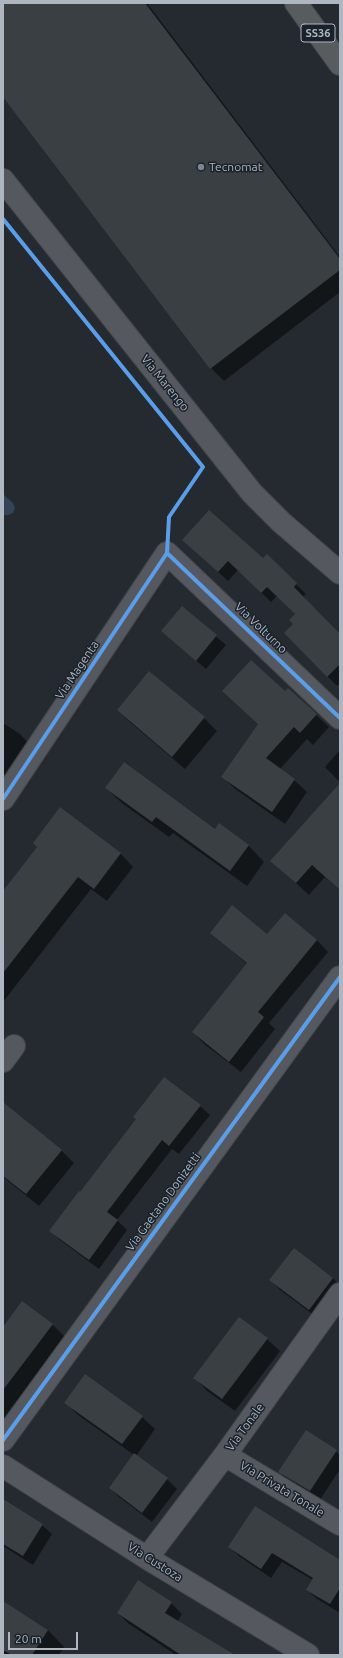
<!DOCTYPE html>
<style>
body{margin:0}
#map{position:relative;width:343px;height:1658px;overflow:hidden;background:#252a30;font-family:Ubuntu,sans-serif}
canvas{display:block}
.frame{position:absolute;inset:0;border:4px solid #aeb6c2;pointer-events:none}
.scale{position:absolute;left:8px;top:1632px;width:70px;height:18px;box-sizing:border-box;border:2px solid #aeb6c2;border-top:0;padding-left:5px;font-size:12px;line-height:14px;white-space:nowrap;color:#aeb6c2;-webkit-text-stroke:3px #19212a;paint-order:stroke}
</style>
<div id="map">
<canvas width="343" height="1658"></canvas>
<div class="frame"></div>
<div class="scale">20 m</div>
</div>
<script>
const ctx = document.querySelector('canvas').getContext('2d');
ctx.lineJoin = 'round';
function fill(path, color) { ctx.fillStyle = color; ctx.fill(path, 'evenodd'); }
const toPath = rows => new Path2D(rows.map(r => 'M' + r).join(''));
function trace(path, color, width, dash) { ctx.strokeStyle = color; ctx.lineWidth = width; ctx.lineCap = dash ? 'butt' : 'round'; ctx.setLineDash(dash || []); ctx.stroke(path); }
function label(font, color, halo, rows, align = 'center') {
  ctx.font = font + ' Ubuntu,sans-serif'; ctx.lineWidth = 3; ctx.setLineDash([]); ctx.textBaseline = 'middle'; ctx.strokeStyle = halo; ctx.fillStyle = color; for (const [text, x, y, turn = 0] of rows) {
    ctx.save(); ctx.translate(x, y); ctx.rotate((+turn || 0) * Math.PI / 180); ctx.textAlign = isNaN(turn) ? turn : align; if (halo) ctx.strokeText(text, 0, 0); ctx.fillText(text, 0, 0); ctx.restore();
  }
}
fill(toPath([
 [3,494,13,503,15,508,13,513,8,515,3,515]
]), '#344357');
fill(toPath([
 [3,3,147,3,340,257,340,292,224,381,211,368,3,95],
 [193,549,263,560,267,556,306,594,303,597,340,635,340,683,337,686,285,633,295,624,296,614,277,596,271,602,238,570,228,581],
 [182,607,226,645,206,669,162,631],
 [150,672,204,718,217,731,185,769,131,723,118,710],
 [288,689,329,727,313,745,307,739,280,769,294,780,307,792,285,824,235,789,223,777,259,725],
 [3,723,20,734,36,751,3,797],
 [340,750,340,782,325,767],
 [340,784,340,890,325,877,309,895,272,861],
 [106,788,215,830,248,845,264,862,247,886,173,833,169,837,123,804],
 [60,809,121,854,133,867,107,901,91,889,3,1002,3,893,38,848],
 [211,932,267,936,317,940,328,952,269,1023,275,1029,241,1072,204,1044,193,1032,247,964],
 [200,1106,210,1115,179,1154,172,1149,117,1220,127,1230,99,1269,60,1240,51,1231,81,1193],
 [3,1118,61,1150,74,1163,39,1206,3,1177],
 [333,1278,340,1286,319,1319,280,1290,271,1280],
 [52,1324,65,1337,3,1419,3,1329],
 [267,1339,280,1351,235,1411,207,1391,195,1378],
 [66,1403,142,1417,155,1429,136,1456,167,1479,177,1489,152,1522,119,1497,110,1488,134,1455,78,1415],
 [336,1451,340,1455,340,1469,320,1500,289,1482,280,1472],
 [3,1500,42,1525,52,1534,33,1565,3,1546],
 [229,1547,340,1561,340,1613,317,1599,307,1590,313,1580,282,1562,271,1578,239,1556],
 [3,1602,48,1630,64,1647,59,1655,3,1655],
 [171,1603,182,1614,177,1622,229,1655,172,1655,173,1653,129,1624,118,1613]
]), '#0007');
fill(toPath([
 [3,3,145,3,340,259,340,270,210,369,3,97],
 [209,510,263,558,267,554,297,583,294,587,340,634,340,664,327,677,284,633,293,624,289,620,295,614,267,587,261,593,228,561,218,572,182,540],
 [182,606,217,635,196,661,161,631],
 [251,660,285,691,288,688,317,714,300,733,294,727,266,758,295,779,272,812,221,777,258,724,222,691],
 [149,671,205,717,172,757,117,710],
 [124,762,215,829,219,823,249,845,230,871,156,817,152,822,105,788],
 [340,783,340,890,312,865,296,883,270,861],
 [60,807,121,853,94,889,78,877,3,973,3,891,37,847,33,843],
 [232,905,267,934,285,913,317,940,258,1012,264,1017,229,1062,192,1032,247,963,210,933],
 [164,1077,201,1105,169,1146,162,1140,107,1212,118,1220,89,1260,49,1231,79,1191,80,1192,136,1119,133,1117],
 [3,1102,62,1150,26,1194,3,1176],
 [294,1248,333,1278,309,1310,269,1280],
 [22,1301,53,1324,3,1390,3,1327],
 [239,1317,268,1338,222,1399,193,1378],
 [85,1374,143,1416,122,1444,64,1403],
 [306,1430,337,1450,310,1491,278,1472],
 [134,1453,168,1478,142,1513,109,1488],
 [3,1499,43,1524,23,1556,3,1544],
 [255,1506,340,1560,340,1588,330,1604,306,1590,313,1578,272,1553,261,1569,228,1547],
 [138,1580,172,1602,165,1613,235,1655,181,1655,117,1613],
 [3,1601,48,1630,32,1655,12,1655,3,1650]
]), '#3a3f44');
const minor = toPath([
 [3,180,252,493,281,522,340,573],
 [3,799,167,553,340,718],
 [3,1061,14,1046],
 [3,1440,340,977],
 [225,1455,340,1524],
 [3,1466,147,1558,308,1655],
 [147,1558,225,1455,340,1294]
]);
const highway = toPath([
 [296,3,340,64]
]);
trace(minor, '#42464b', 24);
trace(highway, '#42464b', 24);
trace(minor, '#55585e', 22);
trace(highway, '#595c5f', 22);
trace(toPath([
 [3,219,203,467,169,517,167,553],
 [167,553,340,718],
 [3,799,167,553],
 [3,1440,340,977]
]), '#5a9eea', 4);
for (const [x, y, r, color] of [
 [201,167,4,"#7e858f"]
]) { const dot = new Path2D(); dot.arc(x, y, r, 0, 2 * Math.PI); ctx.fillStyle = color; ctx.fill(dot); trace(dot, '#19212a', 1.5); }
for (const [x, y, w] of [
 [318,33,34]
]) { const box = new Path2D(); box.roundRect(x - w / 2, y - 9, w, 18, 3); ctx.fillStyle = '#19212a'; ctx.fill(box); trace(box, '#aeb6c2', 1); }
label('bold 11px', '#aeb6c2', null, [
 ["SS36",318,33]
]);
label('12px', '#aeb6c2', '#19212a', [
 ["Tecnomat",209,167]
], 'left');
label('12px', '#aeb6c2', '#19212a', [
 ["Via Marengo",165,383,51],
 ["Via Volturno",261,628,44],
 ["Via Magenta",77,670,-56],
 ["Via Gaetano Donizetti",163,1202,-54],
 ["Via Tonale",245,1427,-54],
 ["Via Privata Tonale",282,1489,31],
 ["Via Custoza",155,1562,32]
]);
</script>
